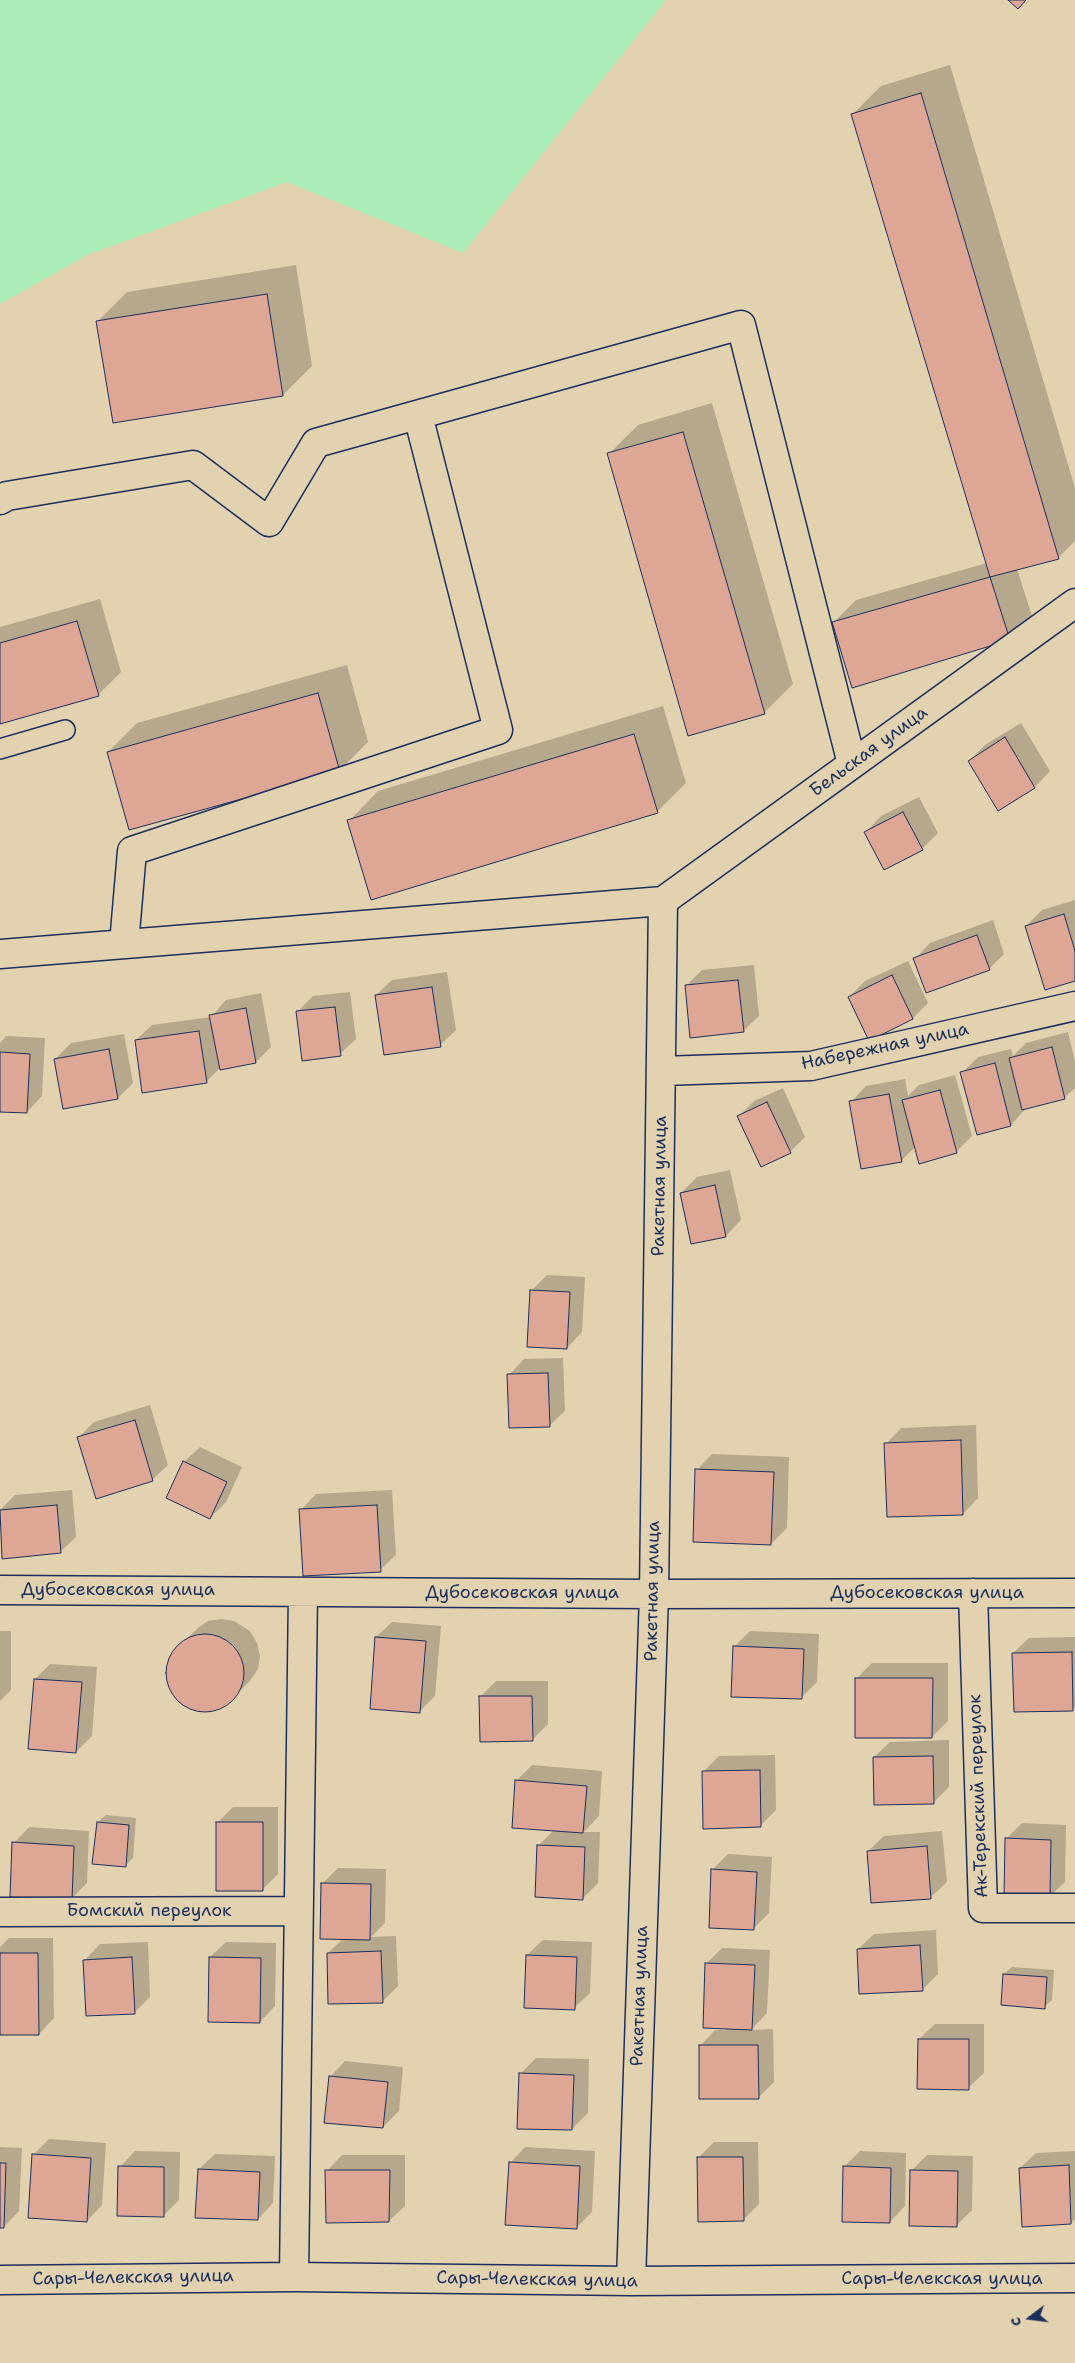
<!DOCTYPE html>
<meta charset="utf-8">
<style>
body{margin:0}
#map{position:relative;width:1075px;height:2363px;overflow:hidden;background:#e3d2af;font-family:"Shantell Sans",sans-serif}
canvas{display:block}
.north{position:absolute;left:1005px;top:2293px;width:50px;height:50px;-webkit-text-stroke:4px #e3d2af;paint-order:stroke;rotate:255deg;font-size:14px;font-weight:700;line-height:20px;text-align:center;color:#1b2f5e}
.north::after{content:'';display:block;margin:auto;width:18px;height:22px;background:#1b2f5e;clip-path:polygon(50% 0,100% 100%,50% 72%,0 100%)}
</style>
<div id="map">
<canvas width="1075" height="2363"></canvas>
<div class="north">С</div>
</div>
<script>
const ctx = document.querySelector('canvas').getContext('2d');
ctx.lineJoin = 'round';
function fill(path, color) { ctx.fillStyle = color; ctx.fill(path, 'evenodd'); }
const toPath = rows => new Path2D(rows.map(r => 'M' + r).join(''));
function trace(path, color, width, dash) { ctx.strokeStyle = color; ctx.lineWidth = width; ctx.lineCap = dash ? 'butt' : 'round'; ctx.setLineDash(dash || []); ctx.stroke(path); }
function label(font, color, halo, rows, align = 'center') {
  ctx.font = font + ' "Shantell Sans",sans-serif'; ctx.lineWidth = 4; ctx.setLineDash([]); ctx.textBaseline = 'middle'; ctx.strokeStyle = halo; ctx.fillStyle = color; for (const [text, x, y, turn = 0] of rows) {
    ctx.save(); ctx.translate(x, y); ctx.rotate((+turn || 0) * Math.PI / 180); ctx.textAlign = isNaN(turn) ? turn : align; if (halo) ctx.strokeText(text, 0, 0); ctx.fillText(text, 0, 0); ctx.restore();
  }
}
fill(toPath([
 [0,0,666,0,463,253,287,182,87,255,0,304]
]), '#abeeb9');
fill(toPath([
 [950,65,1075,488,1075,541,1058,558,1017,569,1032,616,1010,639,833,623,856,600,987,563,852,115,881,86],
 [296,265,312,366,283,395,98,321,127,292],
 [712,403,793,684,764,713,609,454,638,425],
 [100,599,121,672,98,695,0,723,0,627],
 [347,665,368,742,339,771,108,752,137,723],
 [663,706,686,783,657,812,349,821,378,791],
 [1021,723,1050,771,1035,787,999,809,969,761,985,745],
 [919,797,938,833,922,849,885,868,866,832,881,816],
 [1075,900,1075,980,1026,926,1042,910],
 [993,920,1004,954,989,969,915,959,930,943],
 [908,961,928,1003,913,1018,870,1039,849,997,865,981],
 [754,965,759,1016,743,1031,686,986,702,970],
 [447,972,456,1030,440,1045,376,995,392,980],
 [350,992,356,1039,340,1054,297,1012,313,996],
 [261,993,271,1047,256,1062,219,1069,206,1082,136,1040,152,1025,211,1017,226,1000],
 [1068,1032,1075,1062,1075,1088,1064,1098,1026,1108,1011,1125,978,1133,962,1073,978,1057,1011,1049,1013,1056,1026,1043],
 [124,1034,133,1083,118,1098,55,1059,71,1043],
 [6,1036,45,1038,42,1096,27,1112,0,1111,0,1043],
 [955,1075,972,1136,956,1152,916,1146,901,1161,851,1102,866,1086,905,1079,908,1096,919,1085],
 [783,1088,805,1137,790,1152,739,1116,754,1101],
 [730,1170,741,1220,726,1236,681,1193,697,1177],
 [547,1275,585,1277,582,1332,567,1348,531,1291],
 [563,1358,565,1411,549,1426,509,1375,524,1359],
 [150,1405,168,1465,152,1480,79,1437,94,1422],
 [976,1425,978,1498,963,1514,886,1444,901,1428],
 [200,1447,242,1467,226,1502,210,1518,184,1462],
 [712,1454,789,1457,787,1528,771,1544,697,1470],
 [72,1490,76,1537,60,1552,3,1557,0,1510,15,1495],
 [392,1490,396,1555,380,1570,301,1510,316,1494],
 [221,1619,234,1621,250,1631,257,1643,260,1656,258,1669,250,1681,224,1706,212,1710,189,1707,179,1699,170,1687,168,1674,170,1661,181,1644,198,1628,208,1621],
 [392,1622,441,1626,435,1696,419,1712,376,1637],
 [0,1631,11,1631,11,1690,0,1701],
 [750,1631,819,1634,817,1682,801,1698,734,1647],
 [1075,1637,1075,1707,1072,1710,1013,1653,1029,1638],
 [872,1663,948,1663,948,1721,932,1737,856,1679],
 [50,1664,97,1667,92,1736,76,1752,35,1679],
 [496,1681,548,1681,548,1724,532,1740,480,1697],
 [949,1740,949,1787,933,1803,874,1757,890,1742],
 [775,1755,776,1810,760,1826,703,1772,719,1756],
 [532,1765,602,1771,599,1816,584,1832,600,1832,598,1883,583,1898,538,1846,554,1830,516,1781],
 [233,1807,278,1807,278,1874,262,1890,217,1823],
 [106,1815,136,1818,133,1858,125,1866,98,1822],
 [1022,1823,1066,1825,1065,1882,1049,1897,1006,1839],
 [29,1827,89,1831,87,1883,71,1899,14,1843],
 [942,1831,947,1882,931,1897,868,1851,884,1836],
 [728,1854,772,1857,769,1913,753,1929,712,1870],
 [338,1868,386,1869,385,1923,371,1937,396,1936,398,1986,382,2002,328,1953,344,1938,322,1884],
 [936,1930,938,1974,922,1990,858,1949,874,1934],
 [9,1938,53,1938,54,2018,39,2034,0,2034,0,1947],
 [543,1940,592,1942,590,1993,574,2008,527,1955],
 [148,1942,150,1997,135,2012,85,1960,100,1944],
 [226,1942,276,1943,275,2006,260,2022,210,1957],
 [722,1948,770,1950,767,2013,751,2030,773,2029,774,2082,758,2098,700,2046,715,2030,726,2030,706,1964],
 [1012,1967,1054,1970,1052,2000,1044,2007,1004,1974],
 [935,2024,984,2024,984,2073,968,2088,919,2039],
 [536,2058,589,2059,588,2113,572,2129,521,2073],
 [345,2061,403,2067,399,2111,383,2127,330,2077],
 [49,2139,106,2143,102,2205,87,2221,33,2155],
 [714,2142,758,2142,759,2204,743,2220,698,2158],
 [0,2147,22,2148,19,2211,4,2227,0,2227],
 [525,2147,595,2151,592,2212,576,2228,510,2163],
 [135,2151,180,2152,179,2200,163,2216,120,2167],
 [860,2151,906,2153,905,2206,890,2222,844,2167],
 [1075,2151,1075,2219,1071,2223,1020,2168,1036,2153],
 [215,2154,275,2156,273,2203,258,2219,199,2169],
 [342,2155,405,2155,405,2206,389,2221,327,2171],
 [927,2155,973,2156,972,2210,956,2226,911,2171]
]), '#0003');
const building = toPath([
 [1008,0,1026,0,1018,9,1008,0],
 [921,93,1059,559,990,577,851,114,921,93],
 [267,294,283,396,113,423,96,321,267,294],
 [683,432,765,714,688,736,607,453,683,432],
 [990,577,1010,640,852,688,832,622,990,577],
 [77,621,99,696,0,724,0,643,77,621],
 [318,693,340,772,129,830,107,752,318,693],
 [634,734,658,813,371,900,347,820,634,734],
 [1005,737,1035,788,998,811,968,761,1005,737],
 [903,812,923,850,884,870,864,832,903,812],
 [1064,914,1075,951,1075,981,1045,990,1025,926,1064,914],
 [977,935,990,970,926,993,913,958,977,935],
 [892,975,913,1019,869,1041,848,997,892,975],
 [738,980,744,1032,690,1038,685,985,738,980],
 [432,987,441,1047,384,1055,375,995,432,987],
 [335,1007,341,1056,302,1061,296,1011,335,1007],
 [246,1008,256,1063,220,1070,209,1015,246,1008],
 [199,1031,207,1083,142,1093,135,1040,199,1031],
 [1052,1047,1065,1099,1022,1110,1009,1058,1052,1047],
 [109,1049,118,1099,63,1109,54,1059,109,1049],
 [0,1052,30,1054,27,1113,0,1112,0,1052],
 [995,1063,1011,1126,977,1135,960,1072,995,1063],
 [940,1090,957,1153,919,1164,902,1100,940,1090],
 [889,1094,902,1162,861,1169,849,1101,889,1094],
 [767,1102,791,1153,761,1167,737,1116,767,1102],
 [715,1185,726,1237,691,1244,680,1193,715,1185],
 [530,1290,570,1292,567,1349,527,1347,530,1290],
 [548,1373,550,1427,509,1428,507,1374,548,1373],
 [135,1420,153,1481,96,1499,77,1437,135,1420],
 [961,1440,963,1515,887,1517,884,1443,961,1440],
 [183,1461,227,1482,210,1519,166,1498,183,1461],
 [695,1469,774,1472,771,1545,693,1542,695,1469],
 [57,1505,61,1553,2,1559,0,1510,57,1505],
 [377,1505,381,1572,303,1576,299,1509,377,1505],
 '166 1673a39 39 0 1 1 78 0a39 39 0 1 1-78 0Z',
 [375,1637,426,1641,420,1713,370,1709,375,1637],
 [733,1646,804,1649,802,1699,731,1697,733,1646],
 [1072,1652,1073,1711,1014,1712,1012,1653,1072,1652],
 [855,1678,933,1678,932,1738,855,1738,855,1678],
 [34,1679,82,1682,76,1753,28,1749,34,1679],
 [479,1696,532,1696,533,1741,480,1742,479,1696],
 [933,1756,934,1804,874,1805,873,1757,933,1756],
 [760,1770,761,1827,703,1829,702,1771,760,1770],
 [515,1780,587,1786,583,1833,512,1828,515,1780],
 [97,1822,129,1825,126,1867,92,1864,97,1822],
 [216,1822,263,1822,263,1891,216,1891,216,1822],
 [1005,1838,1051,1840,1050,1898,1004,1897,1005,1838],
 [12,1842,74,1846,72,1900,10,1897,12,1842],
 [537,1845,585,1847,583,1900,535,1897,537,1845],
 [927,1846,931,1899,871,1903,867,1851,927,1846],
 [711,1869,757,1872,754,1930,709,1928,711,1869],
 [321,1883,371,1884,370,1940,320,1939,321,1883],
 [920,1945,923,1991,859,1994,857,1949,920,1945],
 [381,1951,383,2003,328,2004,327,1953,381,1951],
 [0,1953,38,1953,39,2035,0,2035,0,1953],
 [526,1955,577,1957,575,2010,524,2008,526,1955],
 [132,1957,135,2014,86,2016,83,1960,132,1957],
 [209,1957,261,1958,260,2023,208,2022,209,1957],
 [705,1963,755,1965,752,2030,703,2028,705,1963],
 [1003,1974,1047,1977,1045,2009,1001,2005,1003,1974],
 [918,2039,969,2039,969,2090,917,2089,918,2039],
 [699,2045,758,2045,759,2099,699,2099,699,2045],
 [519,2073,574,2075,572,2130,517,2129,519,2073],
 [329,2076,388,2082,383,2128,324,2123,329,2076],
 [32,2154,91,2158,87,2222,28,2218,32,2154],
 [697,2157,743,2157,744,2221,698,2222,697,2157],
 [509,2162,580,2166,577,2229,505,2225,509,2162],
 [0,2163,6,2163,4,2228,0,2228,0,2163],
 [1069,2165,1071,2224,1022,2227,1019,2168,1069,2165],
 [118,2166,164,2167,164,2217,117,2216,118,2166],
 [843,2166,891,2168,890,2223,842,2222,843,2166],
 [198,2169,260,2172,258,2220,195,2218,198,2169],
 [325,2170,390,2170,389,2222,326,2223,325,2170],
 [910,2170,958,2171,957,2227,909,2226,910,2170]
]);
fill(building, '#dda695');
trace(building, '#1b2f5e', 1);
const lane = toPath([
 [0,749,65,730]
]);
const street = toPath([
 [0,500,7,496,193,465,269,522,316,443,741,325,852,764],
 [663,901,1075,603],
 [124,944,132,851,498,730,418,415],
 [0,954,663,901],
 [662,1071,811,1066,1075,1006],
 [0,1590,654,1594,1075,1593],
 [973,1593,983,1908,1075,1908],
 [0,1912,297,1911],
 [294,2277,303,1592],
 [0,2280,294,2277,631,2281,1075,2278],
 [631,2281,654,1594,663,901]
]);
trace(lane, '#1b2f5e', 22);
trace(street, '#1b2f5e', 31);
trace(lane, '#e3d2af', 19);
trace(street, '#e3d2af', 28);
label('18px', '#1b2f5e', '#e3d2af', [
 ["Бельская улица",869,752,-36],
 ["Набережная улица",885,1047,-12],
 ["Ракетная улица",660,1186,-89],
 ["Дубосековская улица",118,1590],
 ["Ракетная улица",653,1591,-89],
 ["Дубосековская улица",522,1593],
 ["Дубосековская улица",927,1593],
 ["Ак-Терекский переулок",979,1796,-92],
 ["Бомский переулок",149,1911],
 ["Ракетная улица",640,1996,-88],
 ["Сары-Челекская улица",133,2278,-1],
 ["Сары-Челекская улица",942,2279],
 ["Сары-Челекская улица",537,2280,1]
]);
</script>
